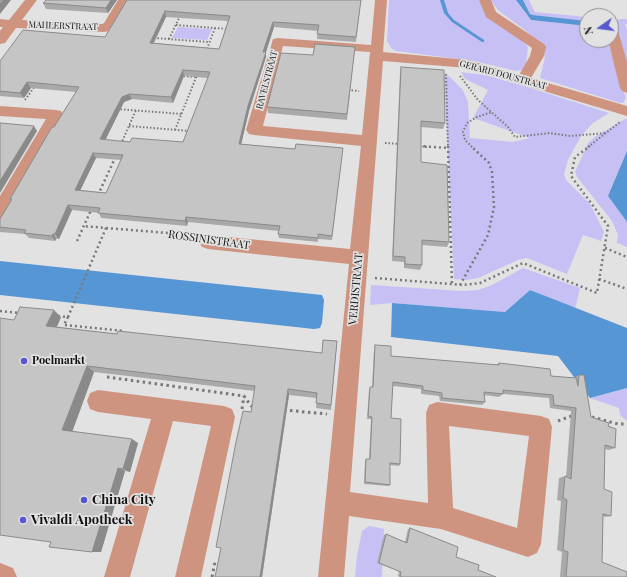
<!DOCTYPE html>
<style>
body{margin:0}
#map{position:relative;width:627px;height:577px;overflow:hidden;background:#e2e2e3;font-family:"Playfair Display",serif}
canvas{display:block}
.north{position:absolute;left:579px;top:8px;width:40px;height:40px;box-sizing:border-box;background:#e2e2e3;border:1px solid #8e8e8f;border-radius:50%;rotate:256deg;font-size:11px;font-weight:700;line-height:16px;text-align:center;color:#111}
.north::after{content:'';display:block;margin:auto;width:14px;height:18px;background:#5757cf;clip-path:polygon(50% 0,100% 100%,50% 72%,0 100%)}
</style>
<div id="map">
<canvas width="627" height="577"></canvas>
<div class="north">N</div>
</div>
<script>
const ctx = document.querySelector('canvas').getContext('2d');
ctx.lineJoin = 'round';
function fill(path, color) { ctx.fillStyle = color; ctx.fill(path, 'evenodd'); }
const toPath = rows => new Path2D(rows.map(r => 'M' + r).join(''));
function trace(path, color, width, dash) { ctx.strokeStyle = color; ctx.lineWidth = width; ctx.lineCap = dash ? 'butt' : 'round'; ctx.setLineDash(dash || []); ctx.stroke(path); }
function label(font, color, halo, rows, align = 'center') {
  ctx.font = font + ' "Playfair Display",serif'; ctx.lineWidth = 3.5; ctx.setLineDash([]); ctx.textBaseline = 'middle'; ctx.strokeStyle = halo; ctx.fillStyle = color; for (const [text, x, y, turn = 0] of rows) {
    ctx.save(); ctx.translate(x, y); ctx.rotate((+turn || 0) * Math.PI / 180); ctx.textAlign = isNaN(turn) ? turn : align; if (halo) ctx.strokeText(text, 0, 0); ctx.fillText(text, 0, 0); ctx.restore();
  }
}
fill(toPath([
 [389,0,479,0,485,12,520,38,528,47,526,65,522,70,516,71,474,61,396,51,391,48,387,41],
 [490,0,516,0,526,14,531,20,587,26,587,40,607,40,626,98,623,103,620,103,540,78,545,57,542,48,536,40,526,31,498,10],
 [523,0,529,0,535,12,587,17,587,21,533,15,530,14],
 [621,19,627,19,627,24,625,24,627,30,627,70,614,27,621,24,617,24,617,20],
 [178,27,212,29,207,40,172,38],
 [461,72,485,75,521,85,609,113,593,123,581,136,568,160,564,174,566,180,590,204,604,232,601,241,583,235,567,274,527,258,518,260,478,278,467,280,454,279,444,76,446,74,451,78,463,90,468,102,470,138,513,142,530,138,473,118,488,90,465,79],
 [625,119,627,119,627,151,608,196,627,222,627,247,617,243,618,235,612,221,577,177,575,172,588,143,596,136],
 [523,268,580,288,575,309,530,290,505,312,392,303,370,305,371,285,462,291,478,290,492,285],
 [627,388,627,421,620,415,619,408,590,398],
 [369,526,384,529,382,577,355,577,357,556,362,531]
]), '#c6c0f5');
fill(toPath([
 [516,0,523,0,530,14,533,15,587,21,587,26,531,20],
 [627,151,627,222,608,196],
 [0,261,322,295,324,300,322,323,320,328,314,329,0,295],
 [530,290,627,328,627,388,590,398,558,356,391,337,392,303,505,312]
]), '#5696d4');
fill(toPath([
 [440,0,444,0,448,13,454,20,484,40,484,42,482,42,452,22,444,13,440,0]
]), '#5696d4');
trace(toPath([
 [176,25,228,29],
 [154,38,209,42],
 [169,39,180,16],
 [207,49,215,28],
 [446,74,448,147],
 [180,76,196,77],
 [460,76,478,100,508,127,515,137,550,133,570,136,607,133],
 [348,90,359,91],
 [25,100,35,86],
 [117,109,182,114],
 [129,126,189,131],
 [175,130,197,75],
 [385,143,400,144],
 [121,144,136,110],
 [419,146,427,147],
 [472,147,465,140,463,132,467,123,477,117,492,112],
 [588,147,620,122]
]), '#797979', 2, [1.5, 2]);
trace(toPath([
 [419,146,448,148],
 [448,146,452,285],
 [98,195,115,158],
 [106,228,193,235],
 [77,241,91,210],
 [605,248,627,257],
 [375,278,463,285,480,283,523,263,597,293,608,226,571,176,575,157,590,146],
 [599,279,627,289],
 [460,285,488,235,494,207,492,172,489,163,471,146],
 [0,311,19,313],
 [58,316,68,317,64,325,124,331,123,333],
 [68,317,106,228,83,226]
]), '#797979', 2.5, [2, 3]);
trace(toPath([
 [107,377,244,396,251,406,255,406],
 [242,409,244,396],
 [284,410,327,414],
 [592,417,618,424,627,424],
 [558,421,574,415],
 [212,577,215,562]
]), '#797979', 3, [2.5, 3.5]);
fill(toPath([
 [25,0,37,0,22,20,102,24,104,23,118,0,130,0,113,28,109,31,104,32,16,28,5,43,0,44,0,31,3,27,0,27,0,19,9,20,25,0],
 [375,0,387,0,383,52,468,60,519,75,530,56,532,48,486,17,479,0,491,0,496,12,544,44,546,47,544,56,531,78,627,106,627,116,467,68,383,61,350,492,428,503,426,413,429,405,437,402,541,416,549,419,552,427,541,544,537,553,528,557,441,529,349,516,344,577,318,577,349,264,208,249,202,247,199,242,202,237,208,235,350,249,361,146,254,135,249,134,246,130,273,39,278,38,371,45,375,0],
 [283,46,370,52,362,135,263,126,283,46],
 [449,426,529,436,517,528,453,508,449,426],
 [611,23,616,24,617,27,627,62,627,93,622,91,620,88,608,40,611,40,611,23],
 [0,106,56,110,61,111,63,115,6,216,0,218,0,196,46,119,0,116,0,106],
 [98,390,224,406,232,409,235,417,201,577,175,577,211,426,173,421,130,577,104,577,151,419,98,412,90,409,87,401,90,393,98,390],
 [0,563,13,568,17,577,0,577,0,563]
]), '#cf947f');
fill(toPath([
 [117,0,108,13,46,9,43,3],
 [127,0,361,0,356,42,317,39,318,31,274,27,266,52,266,57,249,111,241,144,342,153,332,240,318,239,318,242,279,238,278,234,279,231,188,222,187,226,101,218,99,213,72,210,59,239,56,239,55,241,29,238,25,234,0,232,0,219,11,200,10,199,76,92,31,88,24,98,0,96,0,61,105,37],
 [166,17,228,21,219,49,154,43],
 [184,76,208,78,183,142,130,142,105,140,124,102,132,99,173,103],
 [96,158,121,160,106,193,80,190],
 [355,47,347,120,268,113,267,107,313,55],
 [401,67,445,123,443,129,421,127,421,162,449,242,447,247,422,245,422,265,420,270,404,268,404,262,392,261,400,73],
 [61,317,57,327,117,334,322,353,337,341,331,410,316,408,317,398,289,395,262,577,215,577,251,412,255,391,94,372,72,432,138,443,130,472,125,471,101,552,92,552,51,542,14,320],
 [375,345,391,356,496,365,499,363,551,376,574,378,579,375,591,417,608,426,615,448,609,450,605,449,604,489,611,516,605,517,603,516,602,562,627,577,560,577,562,552,557,550,561,501,557,500,559,478,565,476,566,477,571,411,550,408,549,398,503,394,499,397,484,395,485,402,482,405,440,401,439,396,421,394,421,389,393,386,391,418,400,464,399,466,390,465,390,485,388,486,364,484,365,461,366,459,369,459,371,419,367,419,369,390,370,387,372,387,374,349],
 [410,528,456,557,478,570,400,577,398,576,399,571,377,563,384,535,386,534,405,542,408,529]
]), '#aaa9aa');
fill(toPath([
 [3,0,11,0,0,14,0,4],
 [111,0,117,0,108,13,106,8],
 [165,11,166,17,151,48,150,43],
 [273,22,274,27,266,52,266,57,249,111,240,149,239,144,248,106,263,52],
 [183,70,184,76,173,103,171,97],
 [27,82,31,88,24,98,20,93],
 [129,94,132,99,124,102,103,145,100,139,122,97],
 [34,126,37,131,0,193,0,181],
 [93,153,96,158,78,195,75,190],
 [68,205,72,210,59,239,55,234],
 [186,217,188,222,187,226,185,221],
 [53,234,56,239,55,241,52,236],
 [54,310,61,317,54,333,46,326],
 [87,366,94,372,71,435,62,430],
 [288,389,289,395,262,577,260,577],
 [132,439,138,443,130,472,123,469],
 [118,468,125,471,101,552,92,552]
]), '#8b8a8b');
const building = toPath([
 [0,0,3,0,0,4,0,0],
 [46,0,111,0,106,8,43,3,46,0],
 [127,0,361,0,356,37,317,34,319,25,273,22,263,52,266,52,248,106,239,144,295,149,296,144,343,148,332,236,318,234,318,238,278,234,280,226,186,217,185,221,98,213,100,208,68,205,55,234,53,234,52,236,24,233,26,230,0,227,0,219,12,199,10,199,52,127,54,127,79,87,27,82,20,93,0,91,0,61,23,30,105,37,127,0],
 [165,11,230,16,219,49,150,43,165,11],
 [183,70,210,72,183,142,132,138,130,142,100,139,122,97,129,94,171,97,183,70],
 [93,153,123,155,106,193,75,190,93,153],
 [315,44,355,47,347,114,267,107,281,53,313,55,315,44],
 [401,67,444,70,445,123,421,121,421,162,447,165,449,242,422,240,422,265,405,264,405,257,393,256,401,67],
 [0,123,34,126,0,181,0,123],
 [20,307,54,310,46,326,117,334,118,331,322,353,323,340,337,341,331,405,316,403,317,393,288,389,260,577,215,577,221,548,216,547,236,442,243,411,251,412,255,386,87,366,62,430,132,439,123,469,118,468,92,552,49,547,51,542,0,535,0,318,14,320,20,307],
 [375,345,391,346,391,356,499,365,499,363,550,369,551,376,576,378,578,386,579,375,584,375,591,417,609,423,608,426,616,429,615,448,605,445,604,489,612,492,611,516,603,514,602,562,627,572,627,577,566,577,568,552,563,550,567,500,563,498,565,476,571,479,576,408,554,405,553,395,503,390,503,394,484,392,485,402,442,398,442,393,423,390,423,386,393,382,391,418,401,419,400,464,390,463,390,485,365,482,366,459,370,459,372,417,368,416,370,387,373,387,375,345],
 [410,528,458,547,456,557,479,565,478,570,496,577,400,577,401,572,379,563,386,534,407,543,410,528]
]);
fill(building, '#c6c5c6');
trace(building, '#8b8a8b', 1);
for (const [x, y, r, color] of [
 [24,361,4,"#5757cf"],
 [84,500,4,"#5757cf"],
 [23,520,4,"#5757cf"]
]) { const dot = new Path2D(); dot.arc(x, y, r, 0, 2 * Math.PI); ctx.fillStyle = color; ctx.fill(dot); trace(dot, '#e2e2e3', 1.5); }
label('9px', '#111', '#e2e2e3', [
 ["MAHLERSTRAAT",63,26,2],
 ["GERARD DOUSTRAAT",503,75,15],
 ["RAVELSTRAAT",267,80,-75]
]);
label('11px', '#111', '#e2e2e3', [
 ["ROSSINISTRAAT",209,240,8],
 ["VERDISTRAAT",356,289,-85]
]);
label('bold 11px', '#111', '#e2e2e3', [
 ["Poelmarkt",32,361]
], 'left');
label('bold 13px', '#111', '#e2e2e3', [
 ["China City",92,500],
 ["Vivaldi Apotheek",31,520]
], 'left');
</script>
